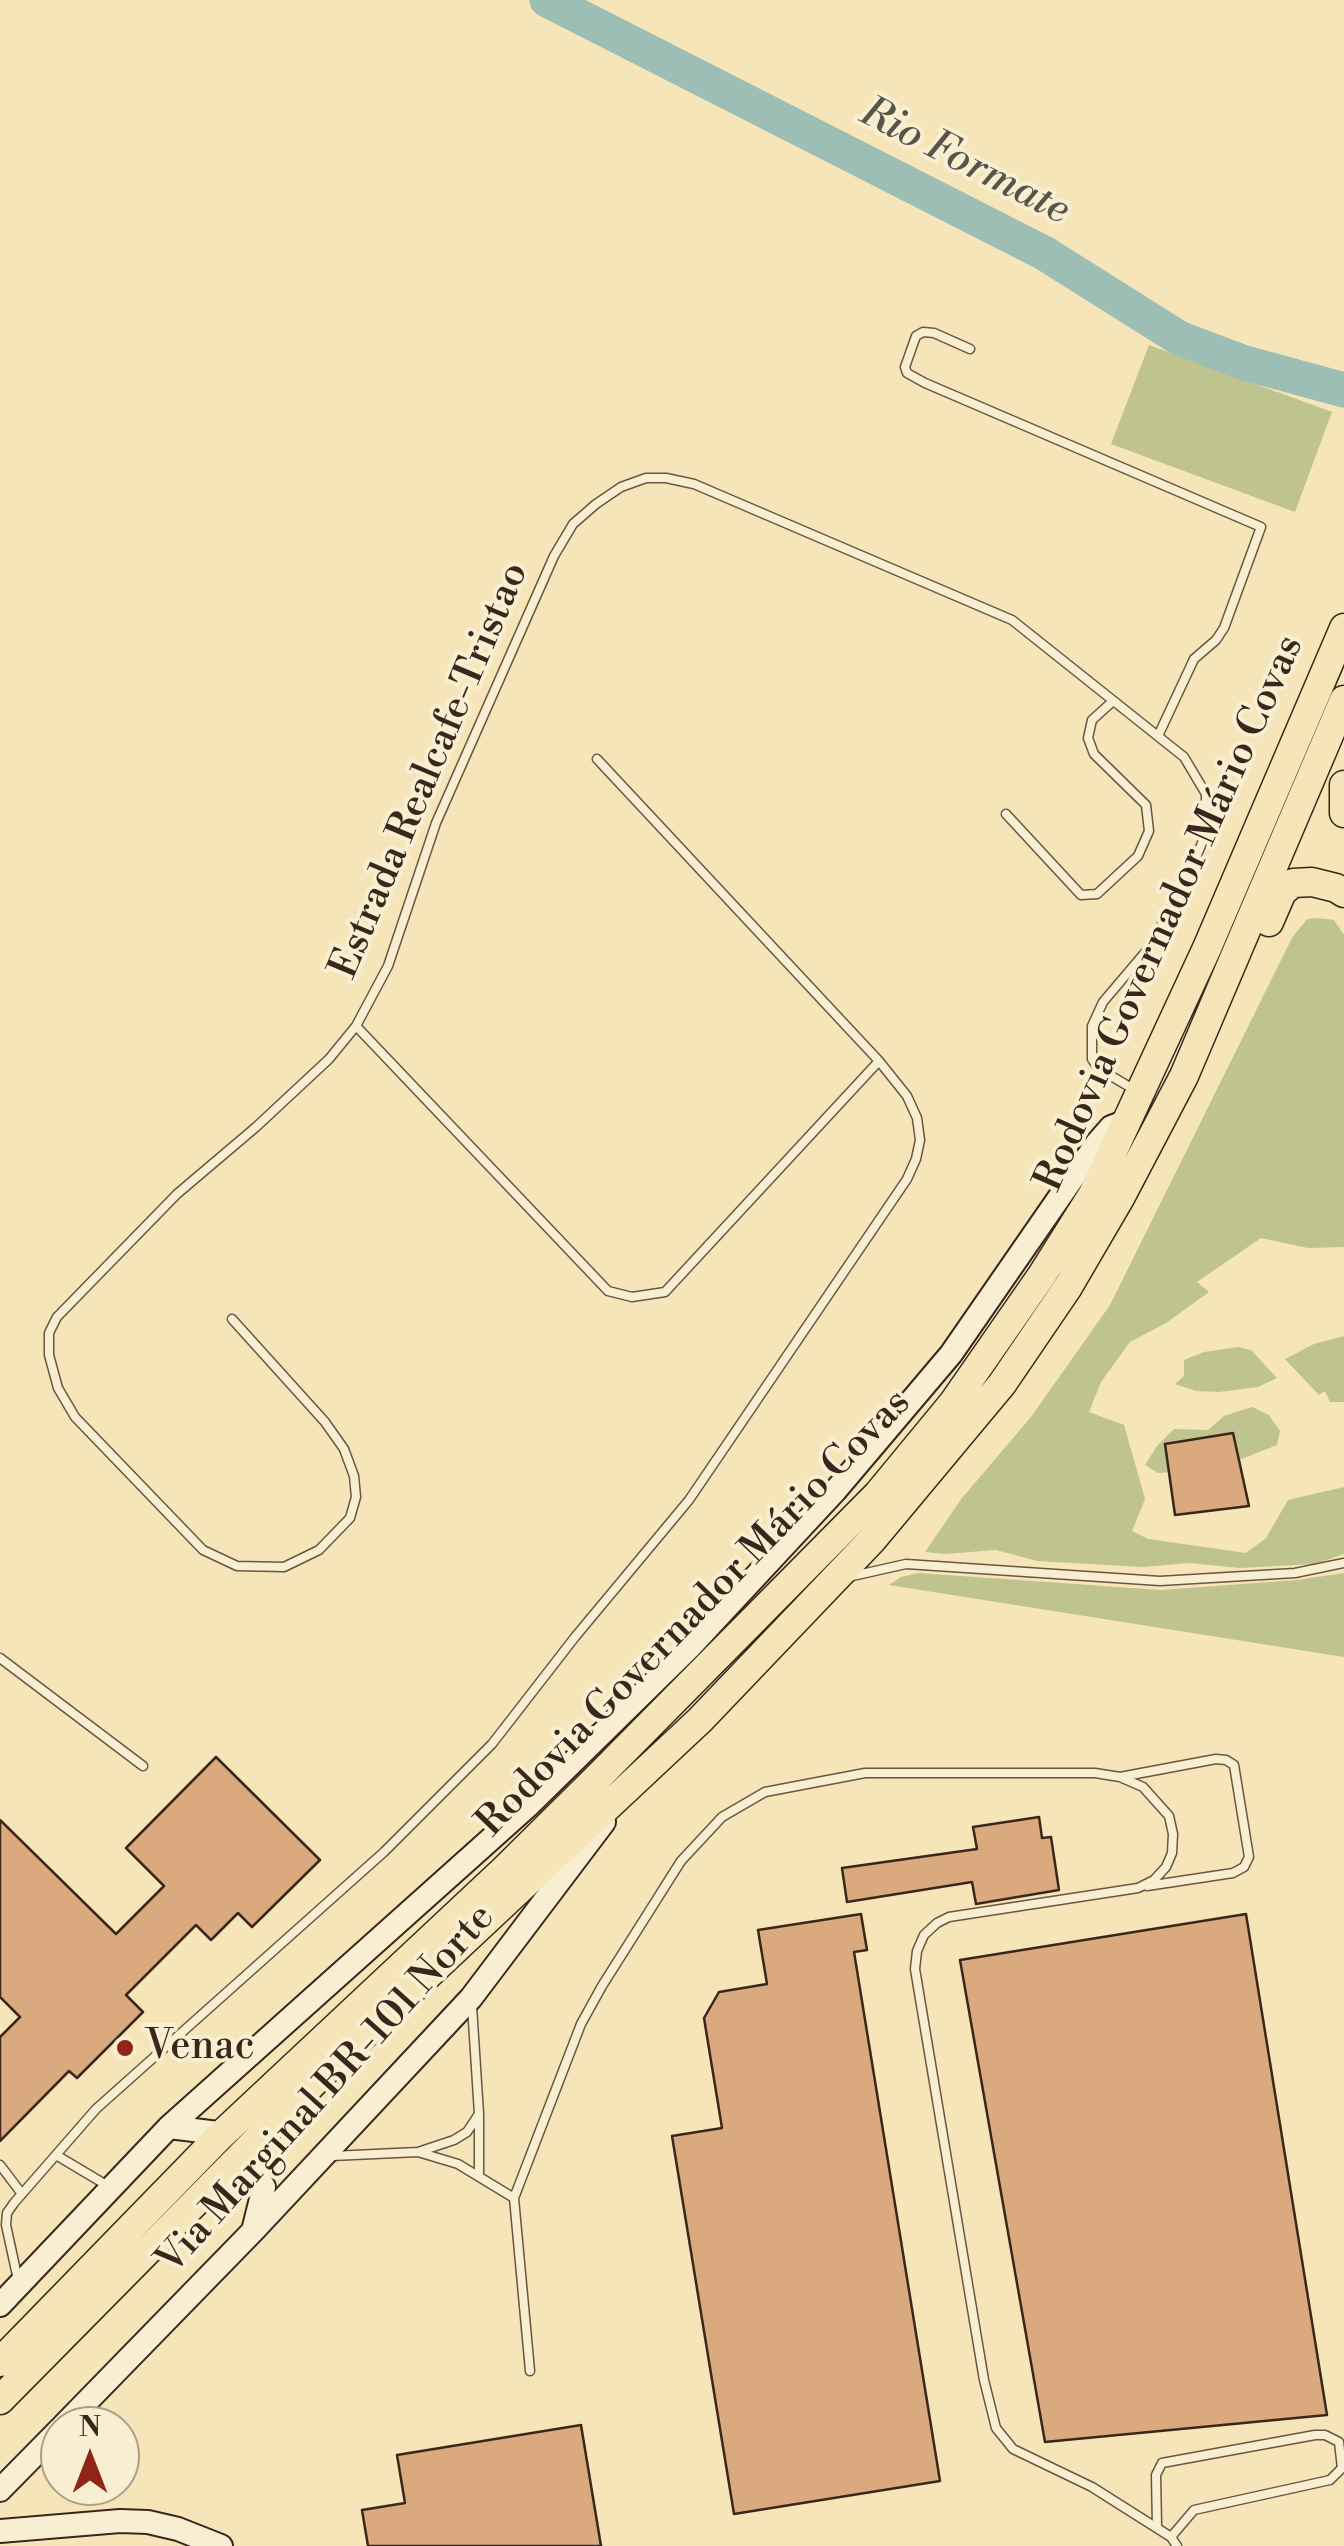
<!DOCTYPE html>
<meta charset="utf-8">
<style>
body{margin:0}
#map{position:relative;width:1344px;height:2546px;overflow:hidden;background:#f5e5b8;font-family:"Libre Bodoni",serif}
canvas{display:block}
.north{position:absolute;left:40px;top:2406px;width:100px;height:100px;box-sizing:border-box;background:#f8eed1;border:2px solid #ac9e89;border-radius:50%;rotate:0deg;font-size:28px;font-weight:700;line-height:40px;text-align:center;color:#3a271c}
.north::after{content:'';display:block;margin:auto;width:35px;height:45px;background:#8f2418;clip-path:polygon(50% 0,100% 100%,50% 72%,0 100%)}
</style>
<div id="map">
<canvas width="1344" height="2546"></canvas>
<div class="north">N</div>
</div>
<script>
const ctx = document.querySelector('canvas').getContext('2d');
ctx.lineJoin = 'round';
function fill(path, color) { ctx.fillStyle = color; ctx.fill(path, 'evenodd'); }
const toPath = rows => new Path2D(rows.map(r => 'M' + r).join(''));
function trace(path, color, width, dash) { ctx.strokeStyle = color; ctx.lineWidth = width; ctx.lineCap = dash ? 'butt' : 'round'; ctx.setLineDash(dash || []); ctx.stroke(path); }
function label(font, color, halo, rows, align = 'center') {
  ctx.font = font + ' "Libre Bodoni",serif'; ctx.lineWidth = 8; ctx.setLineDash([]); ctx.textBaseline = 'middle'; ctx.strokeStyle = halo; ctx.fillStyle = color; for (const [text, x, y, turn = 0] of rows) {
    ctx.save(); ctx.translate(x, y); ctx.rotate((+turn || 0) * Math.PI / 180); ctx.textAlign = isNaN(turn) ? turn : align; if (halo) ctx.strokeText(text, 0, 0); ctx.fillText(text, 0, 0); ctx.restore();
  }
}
fill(toPath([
 [1149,345,1332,412,1295,512,1111,444],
 [1318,918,1334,920,1344,935,1344,1247,1308,1248,1261,1238,1197,1282,1209,1292,1166,1323,1130,1342,1101,1382,1089,1412,1124,1425,1145,1499,1132,1531,1148,1539,1246,1553,1266,1538,1288,1500,1344,1487,1344,1554,1315,1564,1240,1568,1189,1563,1143,1567,1037,1561,996,1550,945,1554,925,1552,962,1498,1031,1417,1110,1305,1292,938,1307,919],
 [1344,1336,1344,1402,1330,1402,1325,1391,1319,1395,1285,1359,1314,1344],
 [1238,1347,1251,1350,1277,1378,1258,1387,1219,1392,1196,1391,1175,1384,1184,1376,1184,1360,1204,1352],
 [1252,1407,1269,1415,1280,1431,1277,1445,1216,1469,1158,1473,1145,1465,1157,1446,1174,1429,1208,1430,1224,1416],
 [918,1573,1161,1590,1297,1580,1344,1573,1344,1657,889,1585,901,1577]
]), '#bfc38d');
trace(toPath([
 [547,0,1044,253,1179,338,1245,363,1344,390]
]), '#9dbeb5', 35);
const building = toPath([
 [1233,1433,1249,1506,1175,1515,1165,1444,1233,1433],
 [216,1757,320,1860,252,1927,238,1913,211,1940,196,1925,126,1995,143,2012,77,2078,69,2071,0,2141,0,2037,20,2017,0,1997,0,1820,116,1934,164,1886,126,1848,216,1757],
 [1039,1817,1042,1838,1051,1837,1059,1890,976,1904,972,1882,847,1902,842,1868,977,1849,973,1827,1039,1817],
 [861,1914,867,1950,854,1952,940,2481,734,2514,672,2136,722,2128,704,2018,719,1992,767,1984,758,1930,861,1914],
 [1246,1914,1327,2415,1045,2442,960,1960,1246,1914],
 [581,2425,601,2546,368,2546,362,2510,405,2503,397,2455,581,2425]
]);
fill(building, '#daa97e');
trace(building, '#3a271c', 2.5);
const lane = toPath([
 [970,349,934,333,923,332,916,336,905,367,907,373,925,383,1261,527,1224,628,1216,640,1194,659,1158,736],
 [1006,814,1081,895,1097,894,1138,856,1149,831,1146,805,1094,754,1088,738,1092,720,1112,702],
 [356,1026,608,1291,632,1297,665,1292,879,1061],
 [232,1319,325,1422,344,1449,354,1476,356,1497,350,1518,319,1550,284,1567,237,1566,203,1550,75,1417,58,1388,49,1355,49,1333,57,1317,177,1194,256,1127,329,1059,356,1026,388,966,436,823,554,556,573,524,596,504,621,487,646,478,666,478,694,484,1012,620,1184,757,1206,794,1206,833,1187,880,1148,949,1103,1002,1092,1026,1092,1059,1098,1068,1133,1089],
 [848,1577,906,1564,1160,1581,1295,1573,1344,1563],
 [0,1658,143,1766],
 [1120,1777,1216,1759,1226,1760,1234,1765,1249,1857,1244,1867,1233,1873,1147,1886],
 [472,2006,479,2114,479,2176],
 [418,2152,454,2140,467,2132,479,2114],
 [56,2155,108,2186],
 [332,2156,418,2152,458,2164,514,2198,530,2371],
 [0,2165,22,2194],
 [514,2198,581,2024,602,1986,681,1861,722,1817,765,1792,865,1773,1095,1773,1120,1777,1143,1787,1169,1816,1173,1834,1172,1853,1166,1867,1154,1880,1138,1888,949,1917,937,1923,924,1935,917,1951,915,1969,984,2380,996,2428,1013,2449,1092,2487,1171,2537,1177,2546],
 [18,2280,6,2225,7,2213,14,2203,96,2109,384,1852,492,1744,575,1637,689,1500,907,1179,916,1159,920,1140,917,1118,907,1096,879,1061,597,759],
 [1157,2526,1156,2475,1162,2463,1315,2435,1325,2435,1339,2442,1342,2468,1330,2480,1194,2510,1171,2537]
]);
const secondary = toPath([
 [169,2127,218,2133],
 [246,2159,264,2187,254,2227],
 [0,2305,169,2127,530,1804,689,1648,835,1491,951,1354,1097,1143,1111,1127,1130,1120],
 [63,2426,254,2230,471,1998,604,1822],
 [0,2490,60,2429],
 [0,2531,120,2521,148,2522,178,2529,221,2546]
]);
const highway = toPath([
 [1344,785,1344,813],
 [1269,922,1282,892,1293,883,1312,882,1336,888,1344,893],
 [0,2362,220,2136,504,1870,599,1776,878,1494,953,1403,1042,1275,1093,1194,1207,948,1344,628],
 [0,2400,322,2074,700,1720,872,1540,1002,1384,1068,1287,1120,1198,1184,1076,1344,700]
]);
trace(lane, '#695643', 11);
trace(secondary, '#3a271c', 26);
trace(highway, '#3a271c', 31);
trace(lane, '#f8eed1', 8);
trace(secondary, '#f8eed1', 22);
trace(highway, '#f5e5b8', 28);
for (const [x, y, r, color] of [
 [125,2048,10,"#8f2418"]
]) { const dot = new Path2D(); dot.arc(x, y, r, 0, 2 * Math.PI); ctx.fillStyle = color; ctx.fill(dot); trace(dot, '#f8eed1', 4); }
label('40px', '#3a271c', '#f8eed1', [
 ["Estrada Realcafe-Tristao",431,771,-67],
 ["Rodovia Governador Mário Covas",1171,914,-66],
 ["Rodovia Governador Mário Covas",695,1614,-46],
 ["Via Marginal BR-101 Norte",327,2090,-48]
]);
label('40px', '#3a271c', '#f8eed1', [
 ["Venac",145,2048]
], 'left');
label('italic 42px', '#58544a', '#f8eed1', [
 ["Rio Formate",964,163,27]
]);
</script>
